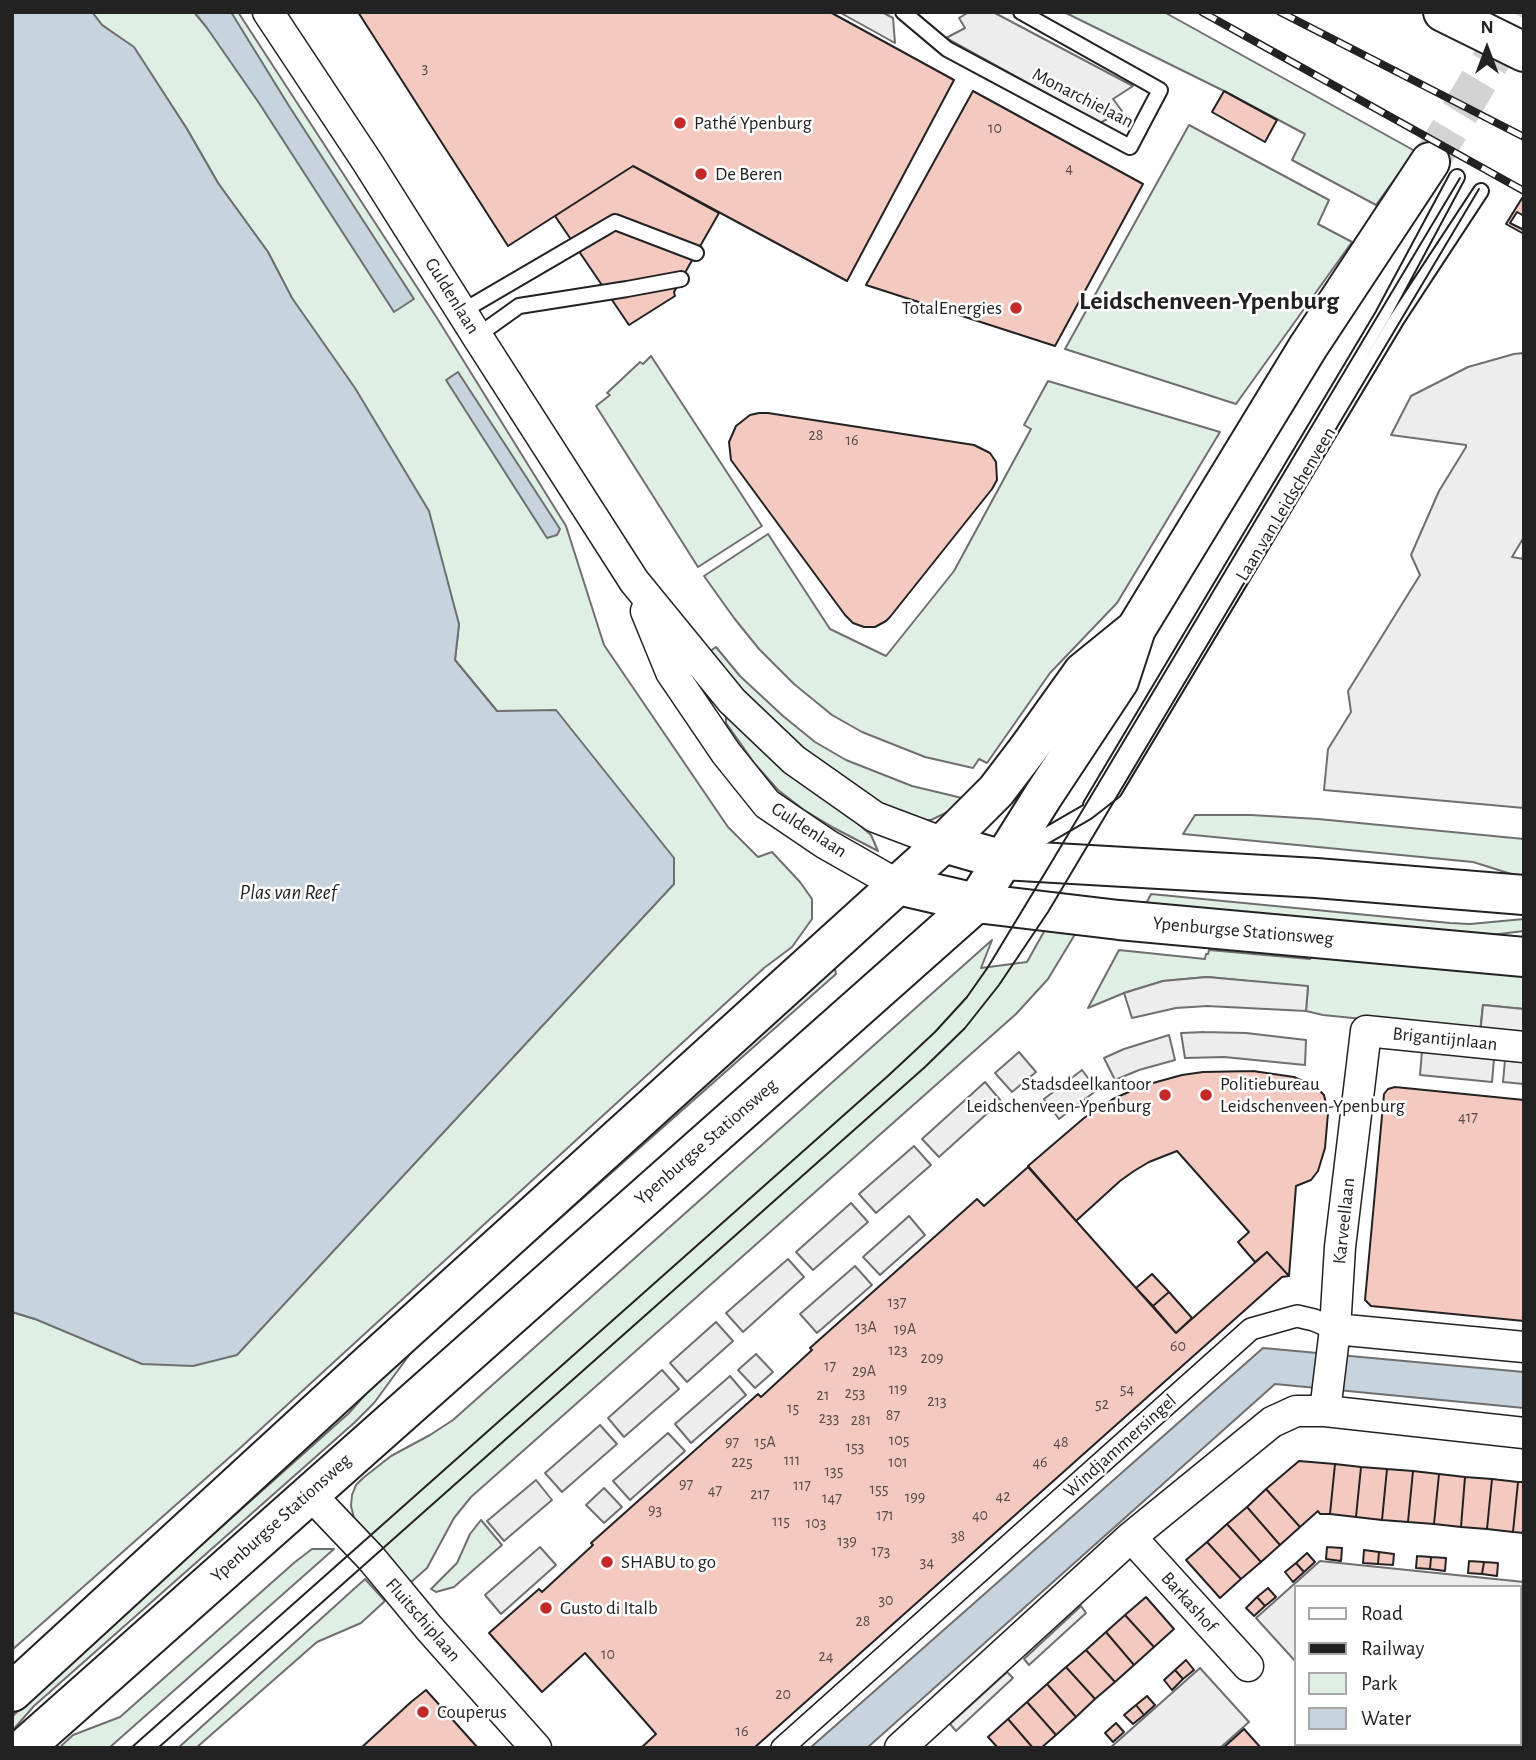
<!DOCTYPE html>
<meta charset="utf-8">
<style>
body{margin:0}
#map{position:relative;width:1536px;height:1760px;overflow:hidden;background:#fff;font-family:"Alegreya Sans",sans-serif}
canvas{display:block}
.frame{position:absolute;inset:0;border:14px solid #222;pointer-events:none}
.legend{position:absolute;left:1294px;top:1585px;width:228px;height:161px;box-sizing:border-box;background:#fff;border:2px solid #a7a7a7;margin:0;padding:9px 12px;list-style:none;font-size:21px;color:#222}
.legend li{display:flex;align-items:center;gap:14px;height:35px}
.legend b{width:35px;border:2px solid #a7a7a7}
.north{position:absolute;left:1452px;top:14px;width:70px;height:70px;-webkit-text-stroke:5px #fff;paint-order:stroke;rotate:0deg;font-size:19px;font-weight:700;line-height:28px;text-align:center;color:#222}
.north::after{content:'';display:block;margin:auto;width:24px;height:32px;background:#222;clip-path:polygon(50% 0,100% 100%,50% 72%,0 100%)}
</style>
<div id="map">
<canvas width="1536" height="1760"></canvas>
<div class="frame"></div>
<ul class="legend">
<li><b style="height:9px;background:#fff"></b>Road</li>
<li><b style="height:9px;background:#222"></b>Railway</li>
<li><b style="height:19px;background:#e0efe3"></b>Park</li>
<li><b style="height:19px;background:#c7d3dd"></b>Water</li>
</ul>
<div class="north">N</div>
</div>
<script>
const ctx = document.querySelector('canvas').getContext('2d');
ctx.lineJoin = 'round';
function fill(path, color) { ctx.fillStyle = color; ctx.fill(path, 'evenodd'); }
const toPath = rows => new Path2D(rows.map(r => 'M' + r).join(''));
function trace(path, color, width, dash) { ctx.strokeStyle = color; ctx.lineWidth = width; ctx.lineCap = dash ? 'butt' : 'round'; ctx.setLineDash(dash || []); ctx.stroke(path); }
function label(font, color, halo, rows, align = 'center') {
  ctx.font = font + ' "Alegreya Sans",sans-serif'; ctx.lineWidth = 5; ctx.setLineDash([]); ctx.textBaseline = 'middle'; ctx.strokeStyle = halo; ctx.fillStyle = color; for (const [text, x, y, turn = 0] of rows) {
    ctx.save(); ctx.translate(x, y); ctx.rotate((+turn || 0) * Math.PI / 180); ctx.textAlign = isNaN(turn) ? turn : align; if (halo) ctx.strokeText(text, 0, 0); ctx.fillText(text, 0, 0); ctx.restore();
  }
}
const green = toPath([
 [92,12,238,12,437,318,566,526,604,645,728,827,758,857,772,852,800,882,812,899,812,919,792,947,764,968,239,1449,12,1650,12,1312,35,1319,497,711,455,660,459,624,268,252,218,183,187,129,134,48,102,25,92,12],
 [1064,12,1164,12,1415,151,1376,205,1292,160,1305,134,1224,91,1064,12],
 [1189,125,1329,200,1318,224,1352,242,1236,404,1065,349,1189,125],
 [651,356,762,526,698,567,596,406,610,395,607,393,640,362,643,364,651,356],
 [1048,381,1220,432,1117,603,1050,673,987,763,979,759,973,768,925,757,862,732,832,715,794,684,759,649,734,618,704,576,768,534,830,629,886,656,954,571,1031,429,1024,425,1048,381],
 [716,647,740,676,783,716,815,742,846,760,912,786,962,798,956,808,931,820,914,820,892,812,800,752,706,654,716,647],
 [726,716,856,822,871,835,878,851,834,828,804,810,778,790,755,764,726,723,726,716],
 [1195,815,1251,815,1318,819,1524,839,1524,878,1473,862,1183,834,1195,815],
 [1151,894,1450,923,1470,924,1524,919,1524,931,1483,936,1145,906,1151,894],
 [1046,928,1077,931,1048,979,1016,1014,471,1497,454,1518,427,1568,410,1583,354,1518,351,1506,352,1495,356,1485,363,1478,391,1456,430,1435,453,1420,992,940,981,968,1027,962,1046,928],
 [1119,950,1205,959,1206,954,1208,954,1209,950,1310,959,1311,953,1524,974,1524,1009,1483,1005,1480,1031,1323,1015,1306,1011,1308,987,1207,977,1163,981,1124,993,1088,1008,1119,950],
 [830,968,835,969,836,974,426,1337,410,1354,374,1403,354,1423,34,1706,12,1731,12,1717,30,1698,349,1413,379,1379,830,968],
 [481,1520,502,1545,454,1587,436,1592,431,1589,457,1563,470,1534,481,1520],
 [312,1549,334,1549,109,1748,59,1748,73,1735,120,1717,295,1562,312,1549],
 [365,1579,385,1601,361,1623,317,1642,196,1748,178,1748,365,1579]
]);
fill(green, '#e0efe3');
trace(green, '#6f6f6f', 2);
const parking = toPath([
 [839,12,882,12,893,18,895,43,839,12],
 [969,12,993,12,1133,86,1113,99,1122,111,1100,123,946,38,965,28,959,18,969,12],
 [1524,353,1524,537,1512,557,1524,559,1524,808,1324,790,1328,749,1351,712,1348,691,1420,575,1411,555,1439,491,1466,447,1466,445,1391,435,1411,396,1468,367,1514,354,1524,353],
 [1207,977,1308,986,1306,1011,1207,1006,1176,1008,1132,1018,1124,993,1163,981,1207,977],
 [1483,1005,1524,1009,1524,1084,1503,1082,1505,1060,1494,1059,1492,1082,1420,1075,1422,1051,1478,1056,1483,1005],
 [1204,1032,1246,1033,1306,1040,1305,1065,1224,1057,1185,1058,1181,1033,1204,1032],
 [1169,1035,1175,1060,1139,1070,1115,1080,1104,1058,1124,1049,1169,1035],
 [1019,1052,1036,1072,1012,1092,995,1073,1019,1052],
 [1082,1070,1097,1090,1059,1119,1044,1099,1082,1070],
 [985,1082,1001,1101,939,1157,922,1139,985,1082],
 [914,1146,931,1165,876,1213,859,1194,914,1146],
 [851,1203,868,1222,813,1270,796,1252,851,1203],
 [909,1216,925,1235,880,1275,863,1257,909,1216],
 [788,1259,804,1277,743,1332,726,1313,788,1259],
 [855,1266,872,1285,817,1333,800,1314,855,1266],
 [716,1322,733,1341,687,1382,670,1363,716,1322],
 [756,1354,773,1372,755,1388,738,1370,756,1354],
 [662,1370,679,1389,624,1437,608,1418,662,1370],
 [730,1376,746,1395,691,1443,675,1424,730,1376],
 [600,1425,617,1444,562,1492,545,1473,600,1425],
 [668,1433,685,1451,630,1500,613,1481,668,1433],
 [536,1480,552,1500,504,1541,487,1521,536,1480],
 [604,1488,622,1507,604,1523,586,1505,604,1488],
 [540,1547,556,1565,501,1614,485,1595,540,1547],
 [1320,1561,1524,1582,1524,1658,1520,1657,1520,1587,1296,1587,1296,1662,1256,1618,1320,1561],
 [1081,1606,1086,1613,1029,1665,1024,1659,1081,1606],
 [1200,1668,1249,1722,1220,1748,1110,1748,1200,1668],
 [1007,1672,1013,1678,956,1731,950,1724,1007,1672]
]);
fill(parking, '#ededed');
trace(parking, '#6f6f6f', 2);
const water = toPath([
 [12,12,92,12,102,25,134,47,187,129,218,183,268,252,292,298,355,388,429,511,459,624,455,660,497,711,556,710,674,858,674,884,237,1355,193,1366,142,1364,35,1319,12,1312,12,12],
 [194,12,231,12,289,106,414,299,394,312,259,103,207,28,194,12],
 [458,372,560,529,557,535,547,538,446,380,458,372],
 [1263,1348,1524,1372,1524,1408,1275,1384,867,1748,810,1748,1263,1348]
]);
fill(water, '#c7d3dd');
trace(water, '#6f6f6f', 2);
const building = toPath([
 [358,12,830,12,954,80,847,281,633,166,508,246,358,12],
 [973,91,1143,184,1055,346,866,285,973,91],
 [1224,91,1277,120,1265,142,1212,112,1224,91],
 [633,166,719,213,674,292,675,296,629,325,555,216,633,166],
 [1524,195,1524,234,1506,224,1524,195],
 [1517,212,1524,216,1524,230,1510,223,1517,212],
 [759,413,768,413,974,445,990,453,996,462,997,480,992,489,890,617,886,621,875,627,864,627,853,623,845,615,731,460,729,442,736,426,750,415,759,413],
 [1253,1071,1294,1077,1316,1087,1324,1095,1328,1113,1325,1148,1318,1171,1311,1180,1296,1186,1289,1276,1267,1252,1255,1262,1238,1242,1249,1232,1177,1151,1149,1162,1134,1171,1120,1181,1076,1221,1028,1166,1084,1118,1113,1099,1142,1086,1182,1075,1203,1072,1253,1071],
 [1395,1087,1524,1100,1524,1321,1371,1306,1365,1300,1384,1094,1388,1089,1395,1087],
 [1028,1167,1176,1333,1267,1252,1289,1276,1282,1277,754,1748,641,1748,656,1734,585,1653,542,1692,489,1633,539,1589,542,1592,593,1545,591,1543,758,1394,761,1397,812,1350,810,1348,977,1199,984,1206,1028,1167],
 [1152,1274,1169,1292,1153,1306,1136,1288,1152,1274],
 [1169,1292,1192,1318,1176,1333,1153,1306,1169,1292],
 [1299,1461,1335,1464,1330,1514,1320,1514,1318,1511,1300,1527,1266,1489,1299,1461],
 [1335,1464,1361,1467,1356,1517,1330,1514,1335,1464],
 [1361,1467,1387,1469,1382,1520,1356,1517,1361,1467],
 [1387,1469,1413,1471,1408,1522,1382,1520,1387,1469],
 [1413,1471,1439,1474,1434,1524,1408,1522,1413,1471],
 [1439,1474,1465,1477,1461,1527,1434,1524,1439,1474],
 [1465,1477,1492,1479,1487,1529,1461,1527,1465,1477],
 [1492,1479,1518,1482,1513,1532,1487,1529,1492,1479],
 [1518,1482,1524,1482,1524,1533,1513,1532,1518,1482],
 [1266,1489,1300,1527,1280,1545,1247,1507,1266,1489],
 [1247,1507,1280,1545,1261,1562,1227,1524,1247,1507],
 [1227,1524,1261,1562,1241,1579,1207,1542,1227,1524],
 [1207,1542,1241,1579,1220,1598,1186,1560,1207,1542],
 [1327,1547,1342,1548,1341,1561,1326,1559,1327,1547],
 [1364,1550,1379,1552,1378,1564,1363,1563,1364,1550],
 [1379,1552,1394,1554,1393,1565,1378,1564,1379,1552],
 [1307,1553,1315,1562,1304,1572,1296,1563,1307,1553],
 [1417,1556,1431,1557,1430,1569,1416,1568,1417,1556],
 [1431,1557,1446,1558,1445,1571,1430,1569,1431,1557],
 [1469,1561,1484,1562,1482,1574,1468,1573,1469,1561],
 [1484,1562,1498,1563,1497,1576,1482,1574,1484,1562],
 [1296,1563,1304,1572,1293,1582,1285,1572,1296,1563],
 [1268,1588,1276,1597,1265,1606,1257,1597,1268,1588],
 [1146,1597,1174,1629,1154,1647,1125,1615,1146,1597],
 [1257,1597,1265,1606,1254,1616,1246,1608,1257,1597],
 [1125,1615,1154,1647,1134,1665,1106,1632,1125,1615],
 [1106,1632,1134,1665,1115,1682,1086,1650,1106,1632],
 [1086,1650,1115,1682,1095,1699,1066,1667,1086,1650],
 [1186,1660,1194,1670,1183,1679,1175,1670,1186,1660],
 [1066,1667,1095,1699,1076,1717,1047,1684,1066,1667],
 [1175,1670,1183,1679,1172,1690,1164,1680,1175,1670],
 [1047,1684,1076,1717,1056,1735,1027,1702,1047,1684],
 [426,1690,478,1748,361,1748,411,1702,426,1690],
 [1147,1696,1155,1705,1144,1715,1136,1705,1147,1696],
 [1027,1702,1056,1735,1041,1748,1033,1748,1008,1719,1027,1702],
 [1136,1705,1144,1715,1133,1724,1124,1715,1136,1705],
 [1008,1719,1033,1748,998,1748,988,1737,1008,1719],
 [1116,1723,1124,1732,1113,1742,1105,1733,1116,1723],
 [1244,1729,1261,1748,1223,1748,1244,1729],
 [1388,1744,1427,1744,1423,1748,1384,1748,1388,1744]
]);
fill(building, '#f3c9c0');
trace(building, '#222', 2);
trace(toPath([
 [1430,162,1520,12]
]), '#d3d3d3', 38, [38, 19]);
const service = toPath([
 [903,12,947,49,1130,147,1160,90,1021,12],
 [461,312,615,222,696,253],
 [477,336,519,306,627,289,681,279],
 [1091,805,1383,315,1457,177],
 [1023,849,1087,812,1114,791,1397,319,1481,191]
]);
const pedestrian = toPath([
 [782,1748,1251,1329,1297,1316,1314,1320,1335,1329]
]);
const minor = toPath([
 [268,12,368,163,477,336,634,581,732,701,794,760,875,817,944,843],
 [646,611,671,672,726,753,767,804,826,844,898,885],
 [1335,1329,1524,1347],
 [1325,1411,1335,1329,1340,1247,1366,1031,1524,1047],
 [309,1493,371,1558,429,1628,536,1748],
 [1131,1537,1248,1666],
 [900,1748,1131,1537,1272,1422,1296,1411,1325,1411,1524,1433]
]);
const secondary = toPath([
 [944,843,1003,860,1316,878,1524,895],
 [898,885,976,903,1119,920,1524,957],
 [12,1692,367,1366,944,843,996,791,1028,749,1083,672,1136,629],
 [24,1748,976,903,1043,796,1119,681,1136,629,1308,347,1430,162]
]);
const motorway = toPath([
 [1443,12,1524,52]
]);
trace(service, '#222', 18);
trace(pedestrian, '#222', 24);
trace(minor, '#222', 33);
trace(secondary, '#222', 42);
trace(motorway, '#222', 42);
trace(service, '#fff', 14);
trace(pedestrian, '#fff', 21);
trace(minor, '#fff', 30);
trace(secondary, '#fff', 38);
trace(motorway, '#fff', 38);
trace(toPath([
 [131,1748,889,1075,935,1032,967,997,988,967,1051,863,1460,178],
 [158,1748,925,1067,965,1028,999,985,1048,912,1479,189]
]), '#222', 2);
const rail = toPath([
 [1202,12,1524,191],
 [1280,12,1524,137]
]);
trace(rail, '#222', 8);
trace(rail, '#fff', 5, [16]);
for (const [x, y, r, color] of [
 [680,123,7,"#c62828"],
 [701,174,7,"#c62828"],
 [1016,308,7,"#c62828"],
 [1165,1095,7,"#c62828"],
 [1206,1095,7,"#c62828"],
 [607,1562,7,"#c62828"],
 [546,1608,7,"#c62828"],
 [423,1712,7,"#c62828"]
]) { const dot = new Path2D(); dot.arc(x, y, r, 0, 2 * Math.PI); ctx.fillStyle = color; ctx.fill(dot); trace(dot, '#fff', 2.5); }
label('16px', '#564c4a', null, [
 ["3",425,68],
 ["10",995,128],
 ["4",1069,168],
 ["28",816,435],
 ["16",852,440],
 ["417",1468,1117],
 ["137",897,1302],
 ["13A",866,1327],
 ["19A",905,1329],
 ["60",1178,1346],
 ["123",898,1350],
 ["209",932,1358],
 ["17",830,1366],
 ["29A",864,1371],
 ["119",898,1389],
 ["54",1127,1389],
 ["253",855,1393],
 ["21",823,1395],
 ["213",937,1401],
 ["52",1102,1404],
 ["15",793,1408],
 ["87",893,1415],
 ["233",829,1418],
 ["281",861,1420],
 ["105",899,1440],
 ["97",732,1442],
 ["15A",765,1442],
 ["48",1061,1442],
 ["153",855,1447],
 ["111",792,1460],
 ["225",742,1462],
 ["101",898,1462],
 ["46",1040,1462],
 ["135",834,1471],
 ["97",686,1484],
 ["117",802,1485],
 ["155",879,1489],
 ["47",715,1490],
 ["217",760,1494],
 ["42",1003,1496],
 ["199",915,1497],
 ["147",832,1498],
 ["93",655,1510],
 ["171",885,1515],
 ["40",980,1515],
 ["115",781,1521],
 ["103",816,1523],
 ["38",958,1536],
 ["139",847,1541],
 ["173",881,1551],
 ["34",927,1562],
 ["30",886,1600],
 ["28",863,1621],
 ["10",608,1654],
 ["24",826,1656],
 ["20",783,1694],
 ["16",742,1731]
]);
label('19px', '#222', '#fff', [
 ["Monarchielaan",1083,98,27],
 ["Guldenlaan",452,296,58],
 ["Laan van Leidschenveen",1286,504,-59],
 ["Guldenlaan",809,830,33],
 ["Ypenburgse Stationsweg",1243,931,5],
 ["Brigantijnlaan",1445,1039,6],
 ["Ypenburgse Stationsweg",706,1142,-41],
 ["Karveellaan",1344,1221,-84],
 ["Windjammersingel",1120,1446,-42],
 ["Ypenburgse Stationsweg",281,1518,-42],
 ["Barkashof",1189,1602,48],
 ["Fluitschiplaan",423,1620,49]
]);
label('19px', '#222', '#fff', [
 ["Pathé Ypenburg",694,123],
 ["De Beren",715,174],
 ["TotalEnergies",1002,308,"right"],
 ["Stadsdeelkantoor",1151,1084,"right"],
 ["Leidschenveen-Ypenburg",1151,1106,"right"],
 ["Politiebureau",1220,1084],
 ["Leidschenveen-Ypenburg",1220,1106],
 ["SHABU to go",621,1562],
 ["Gusto di Italb",560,1608],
 ["Couperus",437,1712]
], 'left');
label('italic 21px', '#222', '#fff', [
 ["Plas van Reef",288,893]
]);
label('bold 26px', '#222', '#fff', [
 ["Leidschenveen-Ypenburg",1209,301]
]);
</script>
